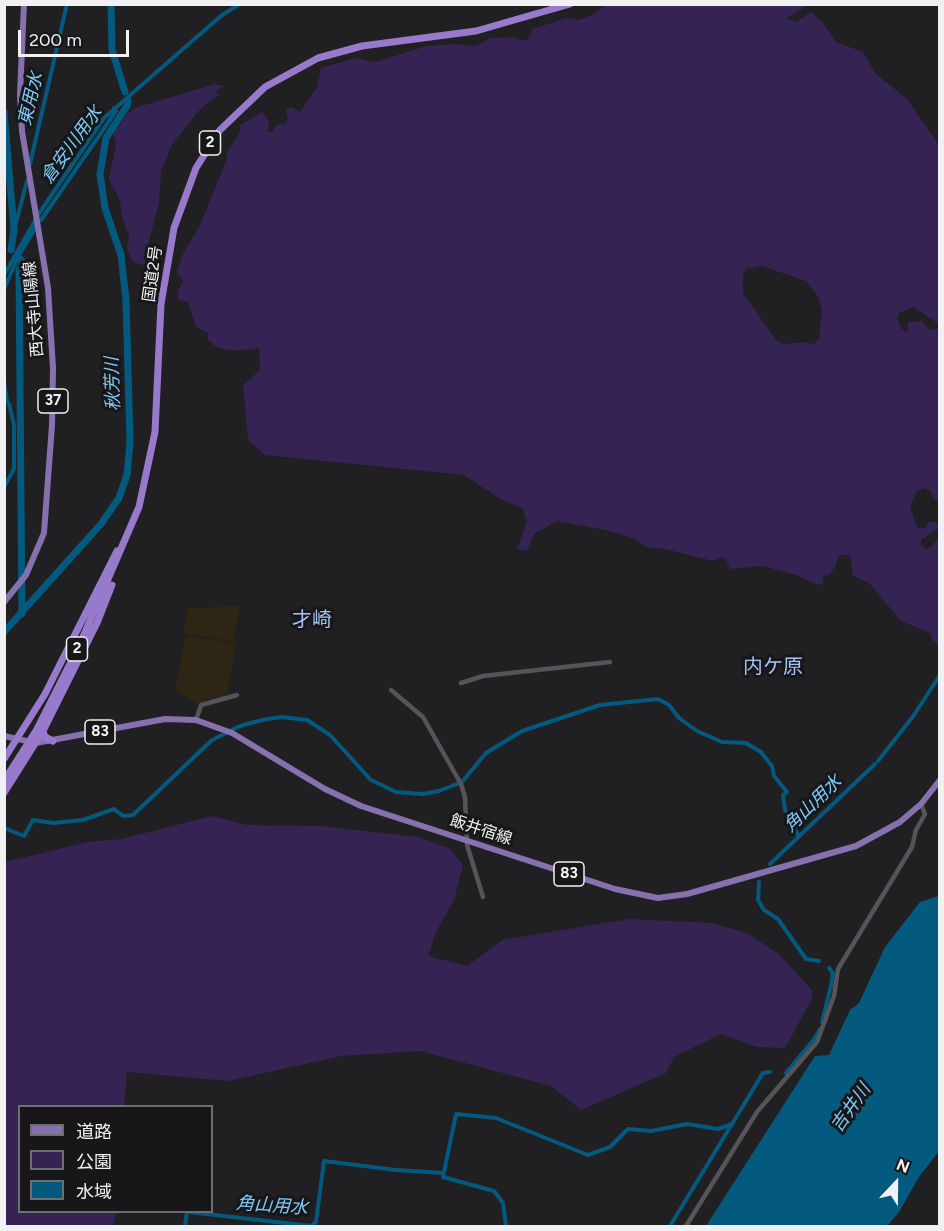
<!DOCTYPE html>
<meta charset="utf-8">
<style>
body{margin:0}
#map{position:relative;width:944px;height:1231px;overflow:hidden;background:#201f22;font-family:Figtree,"Noto Sans JP",sans-serif}
canvas{display:block}
.frame{position:absolute;inset:0;border:6px solid #f1f0f2;pointer-events:none}
.legend{position:absolute;left:18px;top:1105px;width:195px;height:108px;box-sizing:border-box;background:#171619;border:2px solid #6e6d70;margin:0;padding:8px 10px;list-style:none;font-size:18px;color:#f1f0f2}
.legend li{display:flex;align-items:center;gap:12px;height:30px}
.legend b{width:30px;border:2px solid #6e6d70}
.north{position:absolute;left:866px;top:1153px;width:60px;height:60px;-webkit-text-stroke:4px #171619;paint-order:stroke;rotate:22deg;font-size:16px;font-weight:700;line-height:24px;text-align:center;color:#f1f0f2}
.north::after{content:'';display:block;margin:auto;width:21px;height:27px;background:#f1f0f2;clip-path:polygon(50% 0,100% 100%,50% 72%,0 100%)}
.scale{position:absolute;left:18px;top:30px;width:111px;height:27px;box-sizing:border-box;border:3px solid #f1f0f2;border-top:0;padding-left:8px;font-size:18px;line-height:21px;white-space:nowrap;color:#f1f0f2;-webkit-text-stroke:4px #171619;paint-order:stroke}
</style>
<div id="map">
<canvas width="944" height="1231"></canvas>
<div class="frame"></div>
<ul class="legend">
<li><b style="height:8px;background:#8770ae"></b>道路</li>
<li><b style="height:16px;background:#342353"></b>公園</li>
<li><b style="height:16px;background:#045a7e"></b>水域</li>
</ul>
<div class="north">N</div>
<div class="scale">200 m</div>
</div>
<script>
const ctx = document.querySelector('canvas').getContext('2d');
ctx.lineJoin = 'round';
function fill(path, color) { ctx.fillStyle = color; ctx.fill(path, 'evenodd'); }
const toPath = rows => new Path2D(rows.map(r => 'M' + r).join(''));
function trace(path, color, width, dash) { ctx.strokeStyle = color; ctx.lineWidth = width; ctx.lineCap = dash ? 'butt' : 'round'; ctx.setLineDash(dash || []); ctx.stroke(path); }
function label(font, color, halo, rows, align = 'center') {
  ctx.font = font + ' Figtree,"Noto Sans JP",sans-serif'; ctx.lineWidth = 6; ctx.setLineDash([]); ctx.textBaseline = 'middle'; ctx.strokeStyle = halo; ctx.fillStyle = color; for (const [text, x, y, turn = 0] of rows) {
    ctx.save(); ctx.translate(x, y); ctx.rotate((+turn || 0) * Math.PI / 180); ctx.textAlign = isNaN(turn) ? turn : align; if (halo) ctx.strokeText(text, 0, 0); ctx.fillText(text, 0, 0); ctx.restore();
  }
}
fill(toPath([
 [240,606,233,641,183,634,188,608],
 [186,636,236,643,227,694,196,703,175,690]
]), '#2d2615');
fill(toPath([
 [606,4,807,5,787,19,796,22,811,12,824,24,836,42,863,52,876,74,907,99,939,145,939,324,913,307,899,313,897,319,902,329,907,332,908,322,922,321,930,330,939,328,939,502,933,498,930,490,924,488,917,491,910,507,917,527,924,529,929,522,936,522,939,528,921,540,921,545,927,549,939,539,939,645,932,640,930,633,901,621,869,583,853,576,850,555,839,555,835,567,829,575,822,576,824,583,817,585,796,575,763,566,730,569,726,559,722,557,713,561,661,548,648,548,635,539,610,531,557,521,534,534,527,551,517,549,527,521,522,508,502,500,464,475,265,455,248,440,243,385,260,370,259,348,236,351,218,348,208,340,208,333,196,327,188,302,178,300,178,291,183,281,177,272,183,254,199,227,227,159,227,153,241,129,240,125,262,112,269,122,268,132,272,132,276,125,286,123,288,119,286,110,291,107,300,112,317,87,321,68,355,58,376,62,426,46,455,44,476,46,490,38,513,37,522,41,528,39,533,29,566,18,579,20,594,14],
 [762,266,806,281,817,295,822,310,819,339,812,345,805,342,783,344,776,340,743,293,743,276,746,269],
 [215,84,226,86,215,91,219,95,202,107,173,143,161,171,159,203,147,249,149,263,142,265,132,261,127,248,129,235,122,218,120,201,109,180,116,144,113,134,129,112,138,107],
 [212,816,247,825,320,826,418,837,449,848,463,865,454,900,437,930,428,956,467,966,502,940,629,919,712,923,747,933,779,954,812,990,812,999,785,1048,757,1047,721,1034,674,1057,666,1073,581,1110,551,1086,420,1051,341,1056,228,1081,127,1072,124,1106,20,1106,20,1212,117,1212,113,1226,5,1226,5,862,88,842,121,839]
]), '#342353');
fill(toPath([
 [939,896,939,1151,919,1177,899,1212,887,1226,706,1226,815,1056,829,1055,850,1010,859,1003,885,947,920,902]
]), '#045a7e');
trace(toPath([
 [30,164,67,4],
 [41,220,116,111,114,108],
 [14,230,27,181],
 [4,275,40,212,104,118,222,15,240,4],
 [4,289,19,255,36,227],
 [4,381,7,401],
 [4,487,14,469,14,425,9,404],
 [878,761,914,715,940,675],
 [4,828,24,836,33,820,53,823,83,820,114,809,123,816,133,815,212,740,240,726,262,720,281,717,307,720,330,735,371,780,396,792,423,794,439,791,462,782,486,753,522,731,600,705,658,699,669,705,679,718,697,731,722,742,746,743,761,752,772,766,774,776,787,792,783,795,785,810,799,837],
 [770,864,875,764],
 [759,882,758,900,764,910,778,919,806,959,819,961],
 [822,1022,831,986,833,973,829,968],
 [786,1073,815,1038,820,1029],
 [189,1212,311,1226,316,1222,324,1161,396,1170,443,1173],
 [185,1226,187,1212],
 [506,1226,503,1203,494,1191,443,1177,456,1114,496,1118,588,1155,610,1147,628,1129,651,1131,687,1124,718,1129,732,1124],
 [670,1226,763,1073,770,1072]
]), '#045a7e', 4);
trace(toPath([
 [111,4,112,50,125,92],
 [4,112,14,230,11,250],
 [20,259,23,262,19,270,22,614],
 [4,632,101,524,119,498,127,475,130,442,126,300,121,255,105,208,100,174,106,138,127,106,128,101]
]), '#045a7e', 7);
trace(toPath([
 [461,683,483,676,610,662],
 [391,690,423,717,461,784,465,797,467,845,483,897],
 [196,720,201,705,237,695],
 [686,1226,757,1112,817,1042,834,996,838,969,912,847,916,830,925,814,921,804]
]), '#555458', 4.5);
trace(toPath([
 [4,602,26,575,44,533,52,425,53,368,48,288,22,131,20,94,24,4],
 [4,736,36,743,165,719,196,720,232,733,325,789,361,806,615,889,658,898,687,894,856,846,900,822,921,804,940,780]
]), '#8770ae', 6);
trace(toPath([
 [43,731,45,737,53,741],
 [4,759,45,694,117,551],
 [4,781,36,731,80,644,139,507,155,432,161,304,174,228,196,168,220,130,265,87,318,58,362,46,476,31,570,4],
 [4,793,43,731,97,623,112,585]
]), '#9879cb', 7);
for (const [x, y, w] of [
 [210,143,21],
 [53,401,30],
 [77,649,21],
 [100,732,30],
 [569,874,30]
]) { const box = new Path2D(); box.roundRect(x - w / 2, y - 12, w, 24, 4.5); ctx.fillStyle = '#171619'; ctx.fill(box); trace(box, '#f1f0f2', 1.5); }
label('bold 15px', '#f1f0f2', null, [
 ["2",210,143],
 ["37",53,401],
 ["2",77,649],
 ["83",100,732],
 ["83",569,874]
]);
label('16px', '#f1f0f2', '#171619', [
 ["国道2号",153,274,-82],
 ["西大寺山陽線",34,309,-95],
 ["飯井宿線",481,830,18]
]);
label('italic 18px', '#7fcbf7', '#171619', [
 ["東用水",31,99,-77],
 ["倉安川用水",72,145,-54],
 ["秋芳川",113,384,-92],
 ["角山用水",813,804,-44],
 ["吉井川",851,1108,-55],
 ["角山用水",272,1206,4]
]);
label('20px', '#a7c2f6', '#171619', [
 ["才崎",312,620],
 ["内ケ原",773,667]
]);
</script>
